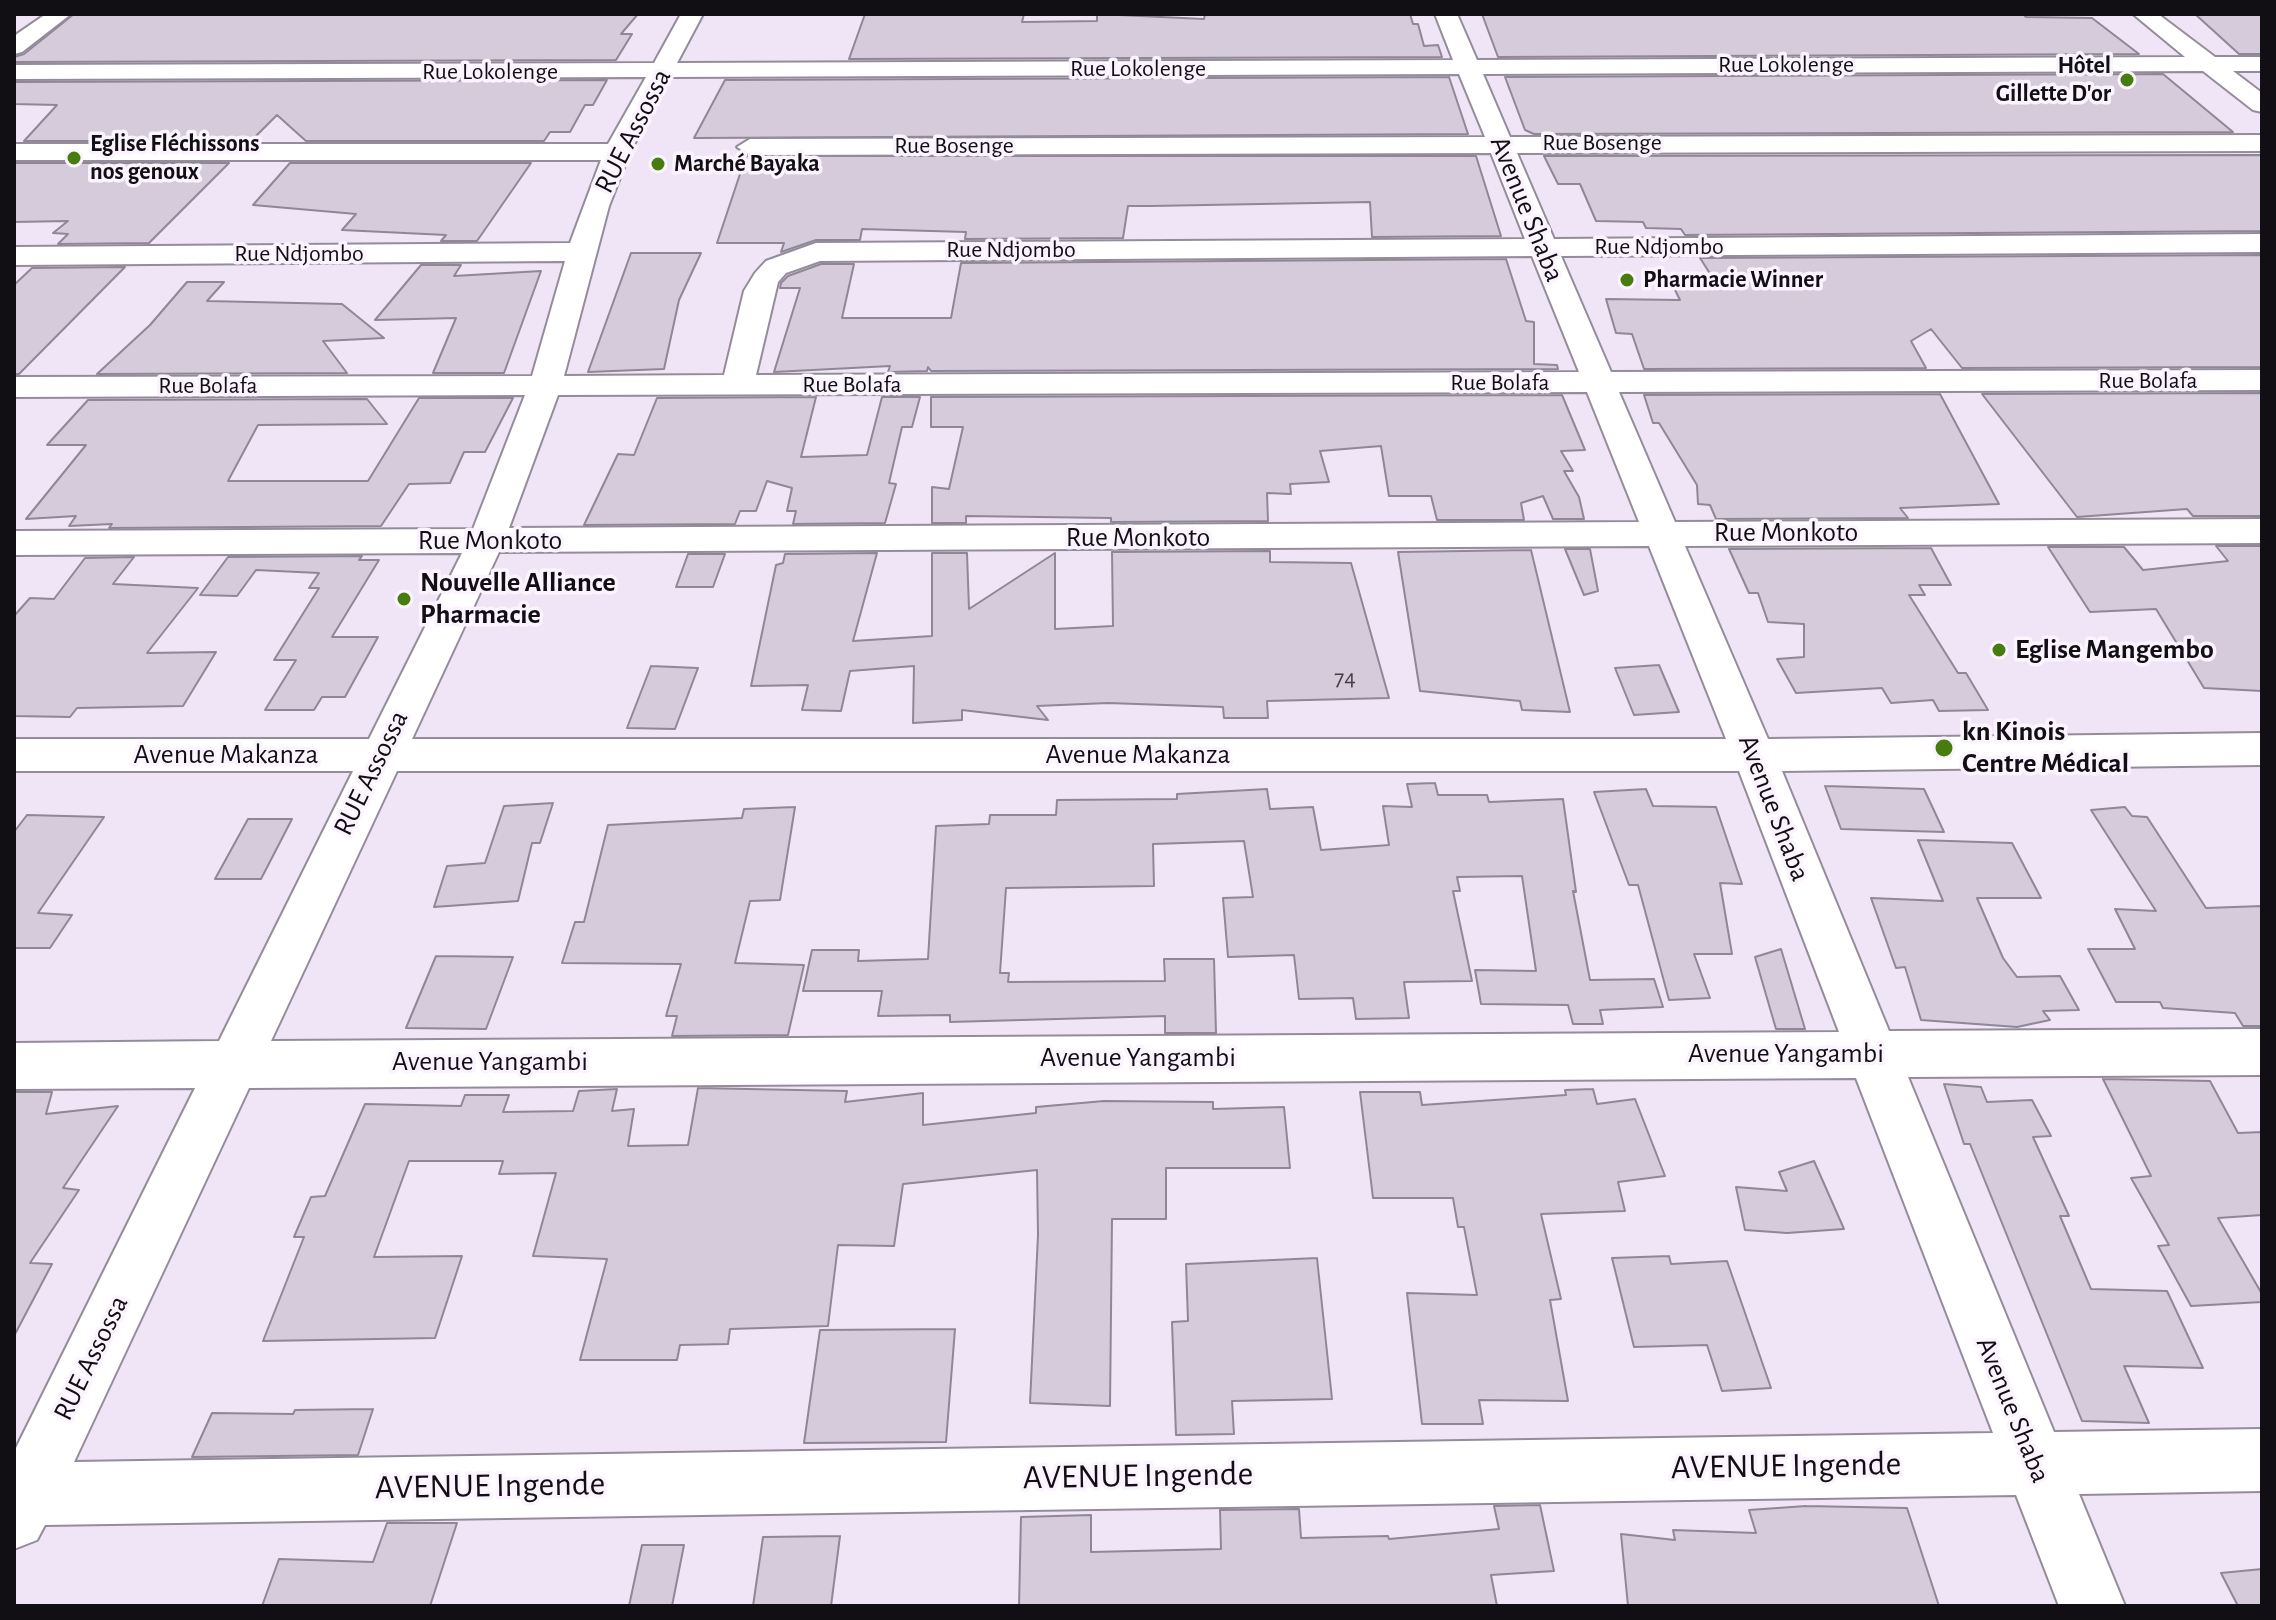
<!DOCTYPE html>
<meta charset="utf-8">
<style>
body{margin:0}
#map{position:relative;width:2276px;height:1620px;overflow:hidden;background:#f0e5f6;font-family:"Alegreya Sans",sans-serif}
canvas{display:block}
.frame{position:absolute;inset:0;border:16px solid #120f14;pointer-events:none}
</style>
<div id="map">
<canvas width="2276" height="1620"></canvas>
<div class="frame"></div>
</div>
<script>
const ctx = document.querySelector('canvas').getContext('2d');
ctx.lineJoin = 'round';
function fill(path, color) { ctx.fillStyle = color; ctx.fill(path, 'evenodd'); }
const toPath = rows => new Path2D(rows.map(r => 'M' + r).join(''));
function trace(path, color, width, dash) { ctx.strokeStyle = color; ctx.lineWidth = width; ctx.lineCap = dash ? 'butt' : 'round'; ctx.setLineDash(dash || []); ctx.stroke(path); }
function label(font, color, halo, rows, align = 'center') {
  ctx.font = font + ' "Alegreya Sans",sans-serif'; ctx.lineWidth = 7; ctx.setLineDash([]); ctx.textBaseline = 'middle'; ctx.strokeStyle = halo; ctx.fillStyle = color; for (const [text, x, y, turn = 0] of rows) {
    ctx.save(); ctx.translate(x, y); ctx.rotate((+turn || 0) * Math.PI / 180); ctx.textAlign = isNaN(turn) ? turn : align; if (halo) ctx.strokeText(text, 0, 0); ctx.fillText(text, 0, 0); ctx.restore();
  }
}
const building = toPath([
 [74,14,638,14,621,34,632,34,616,60,14,62,14,57,24,54,74,14],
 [865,14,1024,14,1022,22,1097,21,1097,14,1204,19,1205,14,1410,14,1413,24,1418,24,1424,46,1438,45,1442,57,849,59,865,14],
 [1482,14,2023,14,2026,17,2092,18,2139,54,1498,57,1482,14],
 [2195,14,2262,14,2262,54,2239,54,2195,14],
 [2163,74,2233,132,1534,134,1525,130,1505,77,2163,74],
 [1449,77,1468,134,694,138,725,80,1449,77],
 [607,80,593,105,585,105,570,132,550,132,544,141,306,141,277,115,251,141,24,141,57,105,14,104,14,82,607,80],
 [2262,155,2262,231,1685,235,1681,229,1646,228,1643,222,1596,221,1580,184,1558,184,1544,156,2262,155],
 [746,156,1476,156,1501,236,1372,237,1370,202,1151,206,1128,206,1123,238,965,239,966,232,862,229,860,240,816,240,781,252,784,243,717,243,746,156],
 [14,163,229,163,149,243,58,244,68,234,53,233,68,221,14,222,14,163],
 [290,163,531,163,477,241,441,241,446,235,342,230,356,214,253,205,290,163],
 [631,253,701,253,679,300,664,369,588,372,631,253],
 [2262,255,2262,367,1962,368,1931,329,1911,341,1926,368,1644,369,1632,334,1616,333,1606,299,1680,300,1672,284,1716,283,1700,258,2262,255],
 [1506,259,1526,321,1534,322,1534,364,1557,365,1558,369,931,371,928,367,927,371,888,372,890,366,774,372,800,288,780,288,781,283,788,276,821,264,854,264,842,318,951,318,961,263,1506,259],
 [421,265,461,265,454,276,541,271,504,373,433,373,456,318,375,320,421,265],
 [125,267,19,374,14,374,14,285,32,268,125,267],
 [187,282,224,282,207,301,342,304,384,338,323,341,347,373,97,374,150,325,187,282],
 [2262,393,2262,516,2193,516,2187,509,2077,517,1982,394,2262,393],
 [1940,394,1999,504,1900,508,1908,518,1716,519,1710,505,1698,504,1697,485,1659,423,1653,423,1644,395,1940,394],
 [1562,395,1585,450,1561,451,1573,471,1564,471,1579,497,1584,519,1553,519,1543,496,1521,503,1524,520,1437,520,1431,496,1389,496,1381,446,1320,451,1329,482,1290,484,1291,494,1267,493,1268,521,1111,522,1111,518,966,516,966,523,932,523,932,487,949,489,963,427,931,427,931,397,1562,395],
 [816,397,801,457,867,455,882,397,920,397,912,427,902,427,889,483,896,484,885,523,793,524,796,511,787,511,792,488,767,481,756,511,740,511,735,524,584,525,618,454,634,455,657,398,816,397],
 [419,398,513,398,485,452,464,452,450,483,409,484,381,526,109,528,112,524,69,526,76,516,26,519,86,445,47,445,88,400,367,399,387,424,258,425,228,481,368,481,419,398],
 [2216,546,2262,546,2262,691,2204,688,2156,609,2090,612,2048,547,2124,547,2143,570,2228,561,2216,546],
 [1931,548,1951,585,1919,585,1925,595,1909,595,1958,673,1966,673,1988,710,1939,711,1933,700,1891,703,1882,688,1796,693,1777,659,1804,657,1804,624,1768,622,1758,593,1749,593,1729,549,1931,548],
 [1565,549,1590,549,1598,591,1584,595,1565,549],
 [1531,550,1570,712,1522,710,1520,701,1420,691,1398,552,1531,550],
 [1270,551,1270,562,1351,563,1389,698,1267,701,1268,718,1224,718,1223,707,1108,703,1037,706,1048,720,962,710,962,720,913,723,914,666,850,671,841,711,802,710,808,685,751,686,776,565,783,563,785,554,877,553,853,641,932,636,932,553,967,553,969,609,1055,553,1055,629,1113,626,1112,552,1270,551],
 [688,554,725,554,713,587,676,587,688,554],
 [362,556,359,560,379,560,332,637,378,637,345,697,322,697,314,710,265,710,296,660,274,660,319,588,309,588,319,573,256,570,237,596,200,595,228,557,362,556],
 [134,557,113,584,198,588,147,653,216,652,183,706,77,708,70,717,14,716,14,616,30,598,54,599,85,558,134,557],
 [1659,665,1679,712,1634,715,1615,668,1659,665],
 [651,666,698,668,675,729,627,728,651,666],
 [1435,783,1438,795,1487,795,1489,802,1563,799,1576,892,1573,891,1590,980,1654,979,1663,1007,1600,1010,1603,1024,1573,1024,1568,1005,1481,1004,1475,970,1536,971,1522,876,1457,877,1460,891,1453,891,1472,981,1404,982,1409,1018,1356,1019,1353,998,1299,999,1294,955,1228,957,1223,898,1253,897,1244,841,1153,844,1154,886,1006,888,1000,973,1009,973,1008,982,1165,981,1164,959,1214,959,1216,1033,1165,1033,1165,1016,950,1022,950,1015,878,1016,882,991,803,991,812,950,859,950,858,961,928,959,936,826,989,824,990,815,1056,815,1057,800,1177,799,1177,794,1267,789,1270,809,1313,807,1321,850,1389,845,1383,806,1412,807,1407,784,1435,783],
 [1825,786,1924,789,1944,832,1841,829,1825,786],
 [1646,789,1653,806,1716,807,1742,884,1720,883,1732,954,1694,954,1710,998,1669,1000,1638,885,1629,885,1594,792,1646,789],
 [553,803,540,843,532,843,518,901,434,907,447,866,485,863,504,806,553,803],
 [795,807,780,900,750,901,735,963,804,965,788,1035,672,1036,677,1016,666,1016,681,964,562,963,575,922,584,922,608,825,742,818,744,809,795,807],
 [2125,807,2132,816,2147,817,2206,908,2262,906,2262,1026,2243,1026,2235,1013,2163,1008,2160,1002,2116,1002,2088,949,2135,949,2115,909,2156,911,2091,810,2125,807],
 [27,815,104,817,38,913,72,915,50,948,14,948,14,832,27,815],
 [248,819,292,819,261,879,215,879,248,819],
 [1918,840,2012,843,2041,898,1977,898,2003,958,2017,977,2060,976,2079,1010,2043,1011,2050,1020,2017,1027,1921,1020,1905,967,1896,968,1871,898,1943,901,1918,840],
 [1781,949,1805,1029,1776,1029,1755,957,1781,949],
 [436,956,513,957,486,1029,406,1028,436,956],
 [2103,1079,2210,1081,2238,1133,2262,1132,2262,1215,2218,1218,2262,1294,2262,1302,2191,1306,2158,1246,2169,1245,2131,1178,2151,1176,2103,1079],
 [1944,1084,1981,1087,1987,1102,2032,1100,2051,1136,2033,1137,2069,1216,2060,1216,2091,1289,2167,1291,2203,1368,2124,1366,2149,1423,2082,1421,1970,1144,1964,1144,1944,1084],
 [698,1088,847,1091,845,1102,923,1093,923,1125,1036,1113,1036,1107,1104,1101,1213,1102,1213,1109,1284,1107,1290,1168,1166,1168,1166,1219,1112,1219,1110,1406,1030,1403,1038,1235,1037,1170,903,1184,894,1246,838,1245,828,1326,730,1329,728,1344,680,1345,677,1360,580,1360,607,1259,533,1256,556,1173,499,1174,503,1161,409,1161,374,1257,462,1256,435,1338,263,1341,304,1237,294,1237,311,1197,325,1196,365,1104,461,1106,465,1095,509,1095,503,1112,573,1111,579,1091,617,1089,612,1111,634,1109,628,1146,688,1145,698,1088],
 [1593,1089,1597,1104,1635,1099,1665,1176,1618,1182,1625,1211,1541,1214,1561,1299,1550,1300,1568,1401,1479,1400,1483,1424,1422,1424,1407,1293,1477,1295,1464,1227,1458,1227,1453,1198,1373,1198,1360,1092,1420,1092,1422,1105,1566,1095,1565,1090,1593,1089],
 [14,1092,52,1092,46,1114,118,1106,63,1188,79,1190,30,1263,52,1264,14,1336,14,1092],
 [1814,1161,1844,1229,1787,1233,1745,1230,1736,1187,1787,1191,1779,1172,1814,1161],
 [1669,1256,1671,1264,1727,1261,1771,1388,1722,1391,1707,1345,1634,1347,1612,1258,1669,1256],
 [1317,1258,1332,1399,1232,1401,1234,1434,1176,1435,1172,1322,1188,1321,1186,1264,1317,1258],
 [955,1329,946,1442,804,1443,820,1330,955,1329],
 [373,1409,358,1455,192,1457,212,1413,293,1414,295,1410,373,1409],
 [1540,1505,1554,1571,1491,1575,1497,1606,1019,1606,1021,1517,1091,1515,1091,1552,1221,1549,1220,1510,1299,1509,1301,1538,1388,1536,1389,1539,1499,1529,1494,1506,1540,1505],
 [1806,1506,1907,1508,1939,1606,1628,1606,1621,1534,1675,1540,1673,1530,1756,1533,1749,1510,1806,1506],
 [387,1523,457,1523,430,1606,262,1606,279,1559,373,1562,387,1523],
 [840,1536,831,1606,753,1606,763,1537,840,1536],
 [642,1545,684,1545,672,1606,629,1606,642,1545],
 [2262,1569,2262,1606,2238,1606,2221,1573,2262,1569]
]);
fill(building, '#d5cbdb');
trace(building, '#908796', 2);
const minor = toPath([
 [46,14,71,14,22,52,14,54,14,36,46,14],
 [681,14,703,14,677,63,1453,60,1435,14,1457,14,1477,60,2185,57,2133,14,2158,14,2215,57,2262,57,2262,71,2233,71,2262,93,2262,112,2253,110,2203,71,1483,74,1510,137,2262,135,2262,151,1517,153,1554,239,2262,234,2262,252,1561,256,1611,372,2262,370,2262,390,1619,392,1675,522,2262,519,2262,543,1685,546,1768,739,2262,733,2262,765,1782,771,1889,1031,2262,1029,2262,1075,1908,1077,2054,1432,2262,1429,2262,1491,2079,1494,2125,1606,2059,1606,2016,1495,45,1525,37,1540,14,1549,14,1452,195,1088,14,1089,14,1043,219,1041,353,771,14,771,14,739,369,739,462,553,14,555,14,531,473,529,525,395,14,397,14,377,532,376,565,261,14,265,14,247,570,243,601,160,14,160,14,144,608,144,646,77,14,79,14,65,654,63,681,14],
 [1459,74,1485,137,750,139,737,147,750,155,1491,153,1525,239,816,243,766,261,755,273,744,291,724,375,564,376,609,206,630,152,670,77,1459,74],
 [1532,256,1579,372,756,375,778,282,786,273,820,261,1532,256],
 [1587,392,1639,522,509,528,558,395,1587,392],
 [1649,546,1726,739,412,739,499,552,1649,546],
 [397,771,1739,771,1839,1032,271,1041,397,771],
 [1856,1078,1993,1433,74,1462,249,1088,1856,1078]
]);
trace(minor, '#958c9b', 4);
fill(minor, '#fff');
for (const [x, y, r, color] of [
 [2127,80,8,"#477c0e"],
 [74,158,8,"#477c0e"],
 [658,164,8,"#477c0e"],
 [1627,280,8,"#477c0e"],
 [404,599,8,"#477c0e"],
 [1999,650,8,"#477c0e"],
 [1944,748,10,"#477c0e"]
]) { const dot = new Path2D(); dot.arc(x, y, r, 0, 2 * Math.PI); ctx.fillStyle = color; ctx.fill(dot); trace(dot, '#fbf4fe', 3); }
label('24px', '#120f14', '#fbf4fe', [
 ["Rue Lokolenge",1786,65],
 ["Rue Lokolenge",1138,69],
 ["Rue Lokolenge",490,72],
 ["Rue Bosenge",1602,143],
 ["Rue Bosenge",954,146],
 ["Rue Ndjombo",1659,247],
 ["Rue Ndjombo",1011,250],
 ["Rue Ndjombo",299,254],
 ["Rue Bolafa",2148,381],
 ["Rue Bolafa",1500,383],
 ["Rue Bolafa",852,385],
 ["Rue Bolafa",208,386]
]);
label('bold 24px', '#120f14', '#fbf4fe', [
 ["Hôtel",2111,66,"right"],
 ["Gillette D'or",2111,94,"right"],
 ["Eglise Fléchissons",90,144],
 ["nos genoux",90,172],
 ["Marché Bayaka",674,164],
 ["Pharmacie Winner",1643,280]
], 'left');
label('24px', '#433e46', null, [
 ["74",1345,678]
]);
label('28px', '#120f14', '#fbf4fe', [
 ["RUE Assossa",633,131,-63],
 ["Avenue Shaba",1527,209,68],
 ["Rue Monkoto",1786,533],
 ["Rue Monkoto",1138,538],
 ["Rue Monkoto",490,541],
 ["Avenue Makanza",226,755],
 ["Avenue Makanza",1138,755],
 ["RUE Assossa",371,773,-64],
 ["Avenue Shaba",1774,808,69],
 ["Avenue Yangambi",1786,1054],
 ["Avenue Yangambi",1138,1058],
 ["Avenue Yangambi",490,1062],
 ["RUE Assossa",91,1358,-64],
 ["Avenue Shaba",2013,1410,68]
]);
label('bold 28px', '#120f14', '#fbf4fe', [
 ["Nouvelle Alliance",420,583],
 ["Pharmacie",420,615],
 ["Eglise Mangembo",2015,650],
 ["kn Kinois",1962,732],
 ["Centre Médical",1962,764]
], 'left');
label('34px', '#120f14', '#fbf4fe', [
 ["AVENUE Ingende",1786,1466,-1],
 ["AVENUE Ingende",1138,1476,-1],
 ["AVENUE Ingende",490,1486,-1]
]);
</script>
